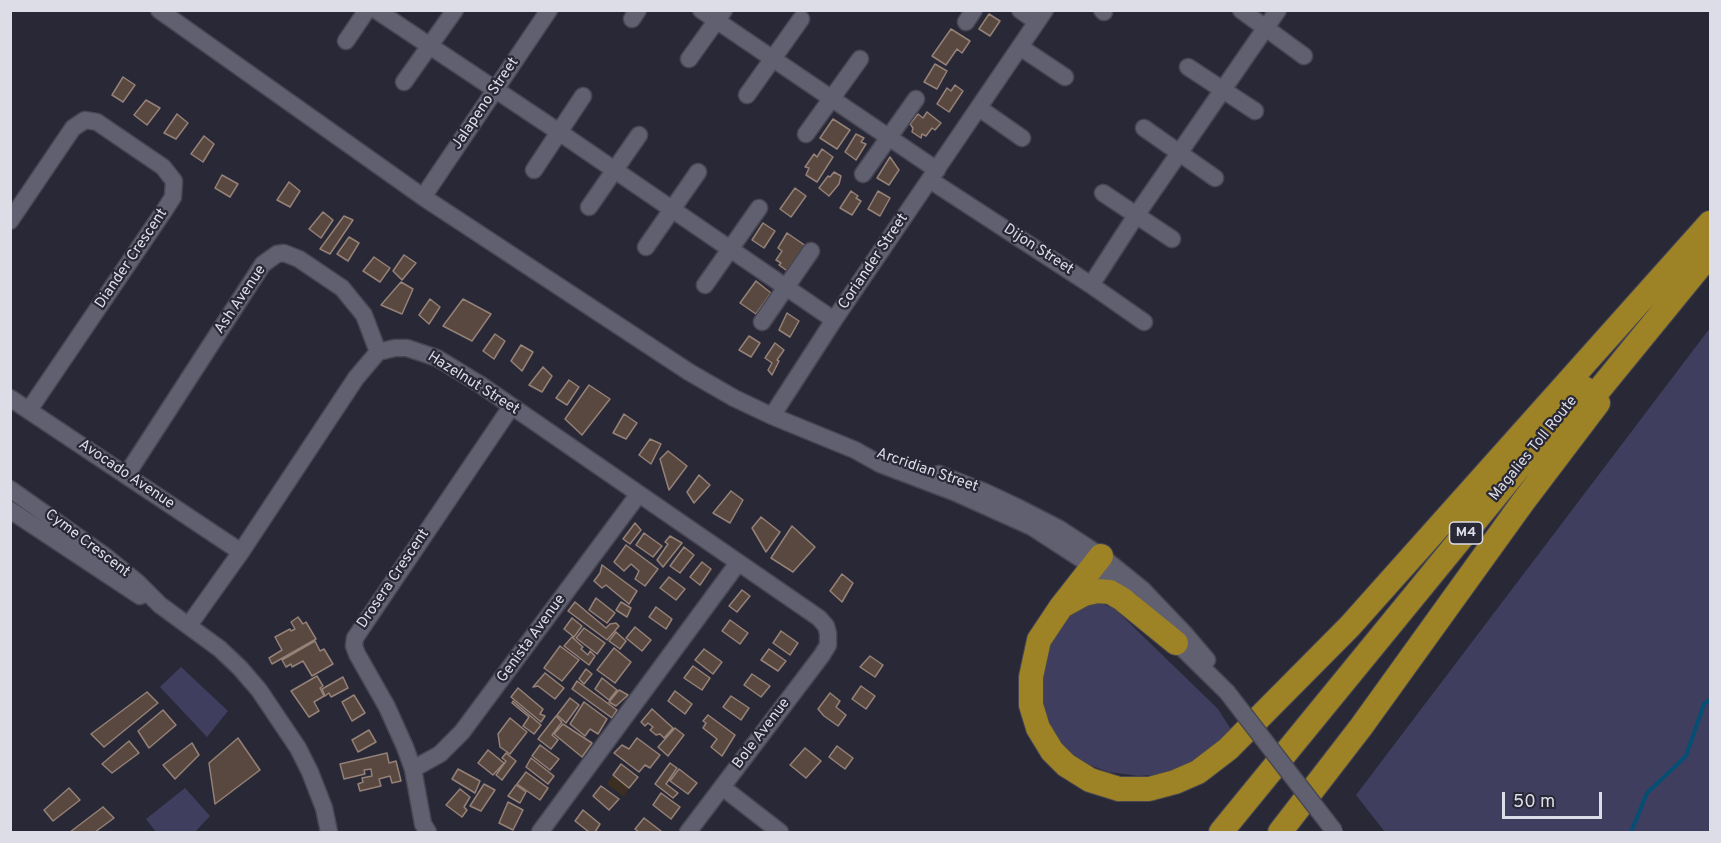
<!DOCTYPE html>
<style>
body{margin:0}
#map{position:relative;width:1721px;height:843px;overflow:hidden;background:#292837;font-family:Overpass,sans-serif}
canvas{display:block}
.frame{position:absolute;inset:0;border:12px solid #dddde7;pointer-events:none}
.scale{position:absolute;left:1502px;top:792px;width:100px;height:27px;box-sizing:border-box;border:3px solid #dddde7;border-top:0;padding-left:8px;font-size:18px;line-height:21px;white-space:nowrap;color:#dddde7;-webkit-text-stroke:4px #292837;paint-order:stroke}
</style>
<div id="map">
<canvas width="1721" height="843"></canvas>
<div class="frame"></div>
<div class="scale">50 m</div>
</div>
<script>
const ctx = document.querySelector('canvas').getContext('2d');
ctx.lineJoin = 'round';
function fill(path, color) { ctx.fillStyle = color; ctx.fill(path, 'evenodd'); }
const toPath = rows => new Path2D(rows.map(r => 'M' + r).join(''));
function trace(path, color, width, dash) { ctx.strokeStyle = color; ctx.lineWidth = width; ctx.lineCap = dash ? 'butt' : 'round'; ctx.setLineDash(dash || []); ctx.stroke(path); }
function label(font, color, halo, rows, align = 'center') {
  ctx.font = font + ' Overpass,sans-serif'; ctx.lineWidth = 4.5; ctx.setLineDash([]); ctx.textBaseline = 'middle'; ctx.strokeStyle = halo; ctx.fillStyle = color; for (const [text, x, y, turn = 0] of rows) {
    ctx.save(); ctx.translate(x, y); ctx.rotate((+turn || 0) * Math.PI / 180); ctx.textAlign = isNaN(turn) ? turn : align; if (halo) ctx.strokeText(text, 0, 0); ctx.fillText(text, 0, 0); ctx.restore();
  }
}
fill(toPath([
 [613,775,629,788,624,797,607,784]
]), '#3d2e22');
fill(toPath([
 [1710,328,1710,832,1385,832,1356,795],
 [1097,602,1115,609,1218,709,1232,731,1193,762,1167,772,1153,775,1138,776,1109,772,1081,762,1068,754,1059,744,1047,720,1041,693,1045,653,1065,617,1078,608],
 [181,667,228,711,207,737,160,687],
 [185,788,210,816,195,832,156,832,146,819]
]), '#403e5e');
trace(toPath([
 [1631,832,1647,793,1686,756,1704,704,1710,700]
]), '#064e74', 4);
const building = toPath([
 [989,14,1000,21,990,36,979,29,989,14],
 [951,29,970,41,962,53,957,49,946,65,932,56,951,29],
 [935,64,947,71,937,89,924,82,935,64],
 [123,77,135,85,123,102,112,95,123,77],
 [955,85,963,91,949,112,937,104,947,88,951,91,955,85],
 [146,100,160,108,147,125,134,115,146,100],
 [927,112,941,123,935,130,932,128,926,136,922,134,921,138,912,132,913,128,910,124,918,114,923,118,927,112],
 [177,114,188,123,176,139,164,133,177,114],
 [833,119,850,130,837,149,820,138,833,119],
 [856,134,864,138,861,142,866,144,856,160,845,152,856,134],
 [204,136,214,144,203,162,191,154,204,136],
 [822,149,833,157,817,182,806,175,809,168,805,167,814,154,817,157,822,149],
 [890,157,899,170,889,185,877,178,890,157],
 [834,172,841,176,839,184,829,196,819,188,828,176,830,177,834,172],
 [222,175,238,184,230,197,215,188,222,175],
 [289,182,300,191,290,207,277,200,289,182],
 [795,188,806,196,791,217,780,209,795,188],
 [851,191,858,196,856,198,861,201,852,215,840,208,851,191],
 [878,191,890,198,880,216,868,209,878,191],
 [323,212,333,220,321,238,309,229,323,212],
 [344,216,353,220,330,254,320,249,344,216],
 [763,223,775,231,764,248,752,240,763,223],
 [787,233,806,246,790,273,779,265,781,263,776,260,782,251,778,248,787,233],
 [349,237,359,243,348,261,337,254,349,237],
 [404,255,416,263,402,280,393,271,404,255],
 [374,257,390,268,380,282,363,271,374,257],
 [756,281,771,293,756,314,740,303,756,281],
 [401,282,413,289,402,314,381,305,401,282],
 [430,299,440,307,429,324,419,315,430,299],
 [463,299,491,314,472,341,443,326,463,299],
 [787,313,799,321,790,337,779,330,787,313],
 [495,334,505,341,494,359,483,351,495,334],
 [749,336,760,343,751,357,739,350,749,336],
 [775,343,784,350,777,360,779,361,772,375,768,370,772,363,765,358,775,343],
 [521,345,533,352,522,371,511,361,521,345],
 [543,367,552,376,542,392,529,385,543,367],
 [569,380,579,387,567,405,556,398,569,380],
 [589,385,610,399,582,435,565,419,589,385],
 [624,414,637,423,626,439,613,433,624,414],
 [650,439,661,444,651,464,639,455,650,439],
 [668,451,687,466,669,490,660,459,668,451],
 [699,475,710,485,694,503,687,492,699,475],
 [731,491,743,500,730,523,713,513,731,491],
 [761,517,780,532,766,552,752,528,761,517],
 [635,523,641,530,630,544,623,539,635,523],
 [792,526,815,547,793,572,771,558,792,526],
 [644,533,662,546,653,557,636,545,644,533],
 [670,536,682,543,663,567,657,560,668,544,665,542,670,536],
 [626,545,658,569,645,586,635,579,639,571,631,564,624,571,614,562,626,545],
 [684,547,694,555,680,573,670,566,684,547],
 [702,562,711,569,700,585,690,577,702,562],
 [602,565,637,591,629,604,606,585,602,588,594,581,600,573,602,565],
 [842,574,853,583,842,602,830,591,842,574],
 [669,577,685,589,676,600,660,588,669,577],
 [742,590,750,596,737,612,729,606,742,590],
 [596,598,615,613,607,623,589,610,596,598],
 [575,602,606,628,610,624,616,623,619,626,607,640,568,611,575,602],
 [621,602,631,608,627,617,616,610,621,602],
 [656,607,672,619,666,629,649,617,656,607],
 [298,617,303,624,306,622,316,639,272,664,269,658,282,650,275,637,290,629,291,631,295,629,291,622,298,617],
 [572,618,582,626,574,637,564,629,572,618],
 [730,620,748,633,740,644,722,631,730,620],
 [635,627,651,640,642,651,626,638,635,627],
 [584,628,605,643,597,654,576,638,584,628],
 [781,631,798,643,790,655,773,643,781,631],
 [616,632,626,641,620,649,609,641,616,632],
 [572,637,583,647,581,649,588,655,590,651,595,656,589,665,564,646,572,637],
 [315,641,320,651,324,649,333,664,312,676,303,661,292,667,291,664,286,667,282,660,315,641],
 [560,646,579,660,562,681,544,668,560,646],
 [614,648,631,662,615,683,597,670,614,648],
 [704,649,722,662,713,674,695,660,704,649],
 [769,649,786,661,778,671,761,660,769,649],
 [870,656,883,665,875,677,860,667,870,656],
 [693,666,710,678,702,690,684,678,693,666],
 [586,669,592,674,584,684,579,679,586,669],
 [545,673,564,688,555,699,538,686,533,687,545,673],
 [752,674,770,686,761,697,744,685,752,674],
 [317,676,323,686,320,688,324,696,314,702,319,711,309,717,291,691,317,676],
 [343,677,348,688,331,697,329,693,325,696,322,689,343,677],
 [602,678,617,690,609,700,595,689,602,678],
 [577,681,617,710,612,718,572,689,577,681],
 [861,686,875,696,866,709,852,699,861,686],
 [518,688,543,709,540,714,545,716,541,722,511,697,518,688],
 [619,690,628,695,616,706,609,702,619,690],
 [675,691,692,704,685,714,668,701,675,691],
 [147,692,158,703,104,747,91,734,147,692],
 [830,693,840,701,836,707,846,715,838,726,824,716,818,709,830,693],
 [354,695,365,713,352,721,342,702,354,695],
 [731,696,749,708,741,720,723,707,731,696],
 [570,698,579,705,566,723,557,715,570,698],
 [513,701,541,725,534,734,523,726,529,717,512,703,513,701],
 [584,702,607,719,598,734,590,729,585,736,570,724,584,702],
 [652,709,673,728,664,738,660,734,656,735,650,730,653,727,648,723,645,726,641,722,652,709],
 [163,710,176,725,149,748,138,731,163,710],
 [708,715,735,735,722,756,711,747,717,739,703,728,706,723,703,721,708,715],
 [556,716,562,722,552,735,558,740,551,749,538,739,556,716],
 [510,718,527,732,510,754,500,747,498,734,510,718],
 [563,724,592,743,582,757,554,734,563,724],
 [675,728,684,735,668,756,658,747,675,728],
 [369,730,376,742,358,752,352,740,369,730],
 [238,738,260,770,215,804,209,763,238,738],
 [637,738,660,755,650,768,645,765,639,772,614,753,622,745,629,749,637,738],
 [129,741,139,753,112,773,102,764,129,741],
 [192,743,199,755,175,779,163,765,192,743],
 [540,745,559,759,550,770,532,756,540,745],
 [837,746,853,758,845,769,829,757,837,746],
 [805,748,821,761,806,778,790,765,805,748],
 [488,750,504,763,493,775,478,763,488,750],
 [387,753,389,763,396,761,401,781,392,783,390,776,379,779,381,786,360,791,358,784,363,782,362,778,372,776,371,769,364,770,365,774,344,779,340,764,387,753],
 [506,753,516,761,502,780,496,775,506,761,502,758,506,753],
 [531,758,554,776,548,784,526,767,531,758],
 [670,763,677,768,666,784,678,793,673,798,655,784,670,763],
 [621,764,638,777,629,788,613,775,621,764],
 [458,769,480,781,475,793,452,779,458,769],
 [679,769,697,783,688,794,670,781,679,769],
 [526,772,548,788,540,800,517,784,526,772],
 [484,784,495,790,481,811,470,806,484,784],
 [516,785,526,792,520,803,508,796,516,785],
 [601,786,619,799,609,810,593,796,601,786],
 [69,788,80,800,53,821,44,810,69,788],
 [460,789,470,797,464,807,467,810,462,817,446,805,460,789],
 [661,793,680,807,671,819,653,805,661,793],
 [508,802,523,810,513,830,499,823,508,802],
 [103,807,114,818,95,832,70,832,103,807],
 [583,810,600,824,595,832,589,832,575,821,583,810],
 [644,818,661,831,660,832,639,832,635,829,644,818]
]);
fill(building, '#59483f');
trace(building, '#948177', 1.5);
const minor = toPath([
 [159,10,423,197,689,372,734,398,772,416,855,450,880,464,954,492,1032,527,1092,566,1126,593],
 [376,10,559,132,834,320],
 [701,10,937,170],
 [1020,10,1037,22],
 [1102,10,1104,12],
 [1241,10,1304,56],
 [632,19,638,10],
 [966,22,974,10],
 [346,41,367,10],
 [1020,47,1065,77],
 [689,59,724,10],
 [1188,67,1255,111],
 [404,82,455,10],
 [747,95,801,19],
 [979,108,1022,138],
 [1144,128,1215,178],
 [806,134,860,59],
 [534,170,583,96],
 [863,174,916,99],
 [930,180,1091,285,1144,322],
 [1103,193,1172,239],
 [423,197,549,10],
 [589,207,639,135],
 [10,221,73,128,85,120,97,122,163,167,174,181,173,197,166,208,29,410],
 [646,247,698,172],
 [705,285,759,208],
 [1091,285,1137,214,1278,10],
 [762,322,811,251],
 [10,398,241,552],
 [772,416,834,320,1045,10],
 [127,474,263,264,277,254,284,253,299,259,342,288,364,315,378,352],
 [939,474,985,492,1017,507,1058,528,1101,556,1143,590,1184,633,1207,660],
 [10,489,105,556,137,582,160,605,220,649,240,668,259,690,298,748,310,772,324,808,329,832],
 [10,510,140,596],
 [189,625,241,552,356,378,378,352,395,348,407,348,437,358,481,385,819,618,826,626,828,633,828,645,822,655,688,832],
 [1170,636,1227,692],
 [413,769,440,754,462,732,638,495],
 [722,787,780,832],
 [428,832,423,824,413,769,405,747,387,707,357,654,354,646,355,638,511,407],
 [540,832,738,563]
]);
const highway = toPath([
 [1581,412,1710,254],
 [1101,556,1061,607,1039,640,1031,677,1031,705,1038,728,1052,751,1066,765,1090,780,1119,789,1149,789,1175,782,1198,772,1228,749,1350,626,1710,223],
 [1064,605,1084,594,1097,591,1110,592,1122,599,1176,643],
 [1221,832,1584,388],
 [1280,832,1361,727,1523,502,1598,403]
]);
trace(minor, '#474652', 19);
trace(highway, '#474652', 26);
trace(minor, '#616071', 16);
trace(highway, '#9d8226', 24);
const minorBridge = toPath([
 [1227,692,1335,832]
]);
trace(minorBridge, '#474652', 19, []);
trace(minorBridge, '#616071', 16);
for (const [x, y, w] of [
 [1466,533,33]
]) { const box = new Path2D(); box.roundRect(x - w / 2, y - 11, w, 22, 4.5); ctx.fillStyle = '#292837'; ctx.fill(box); trace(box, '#dddde7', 1.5); }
label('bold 14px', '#dddde7', null, [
 ["M4",1466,533]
]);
label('15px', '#dddde7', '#292837', [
 ["Jalapeno Street",486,104,-56],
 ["Dijon Street",1038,250,33],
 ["Diander Crescent",132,259,-56],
 ["Coriander Street",874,262,-56],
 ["Ash Avenue",241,300,-56],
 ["Hazelnut Street",473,384,32],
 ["Magalies Toll Route",1534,449,-51],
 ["Arcridian Street",927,471,19],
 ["Avocado Avenue",126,475,34],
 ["Cyme Crescent",87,544,37],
 ["Drosera Crescent",394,579,-56],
 ["Genista Avenue",532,639,-54],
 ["Bole Avenue",762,734,-53]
]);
</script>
